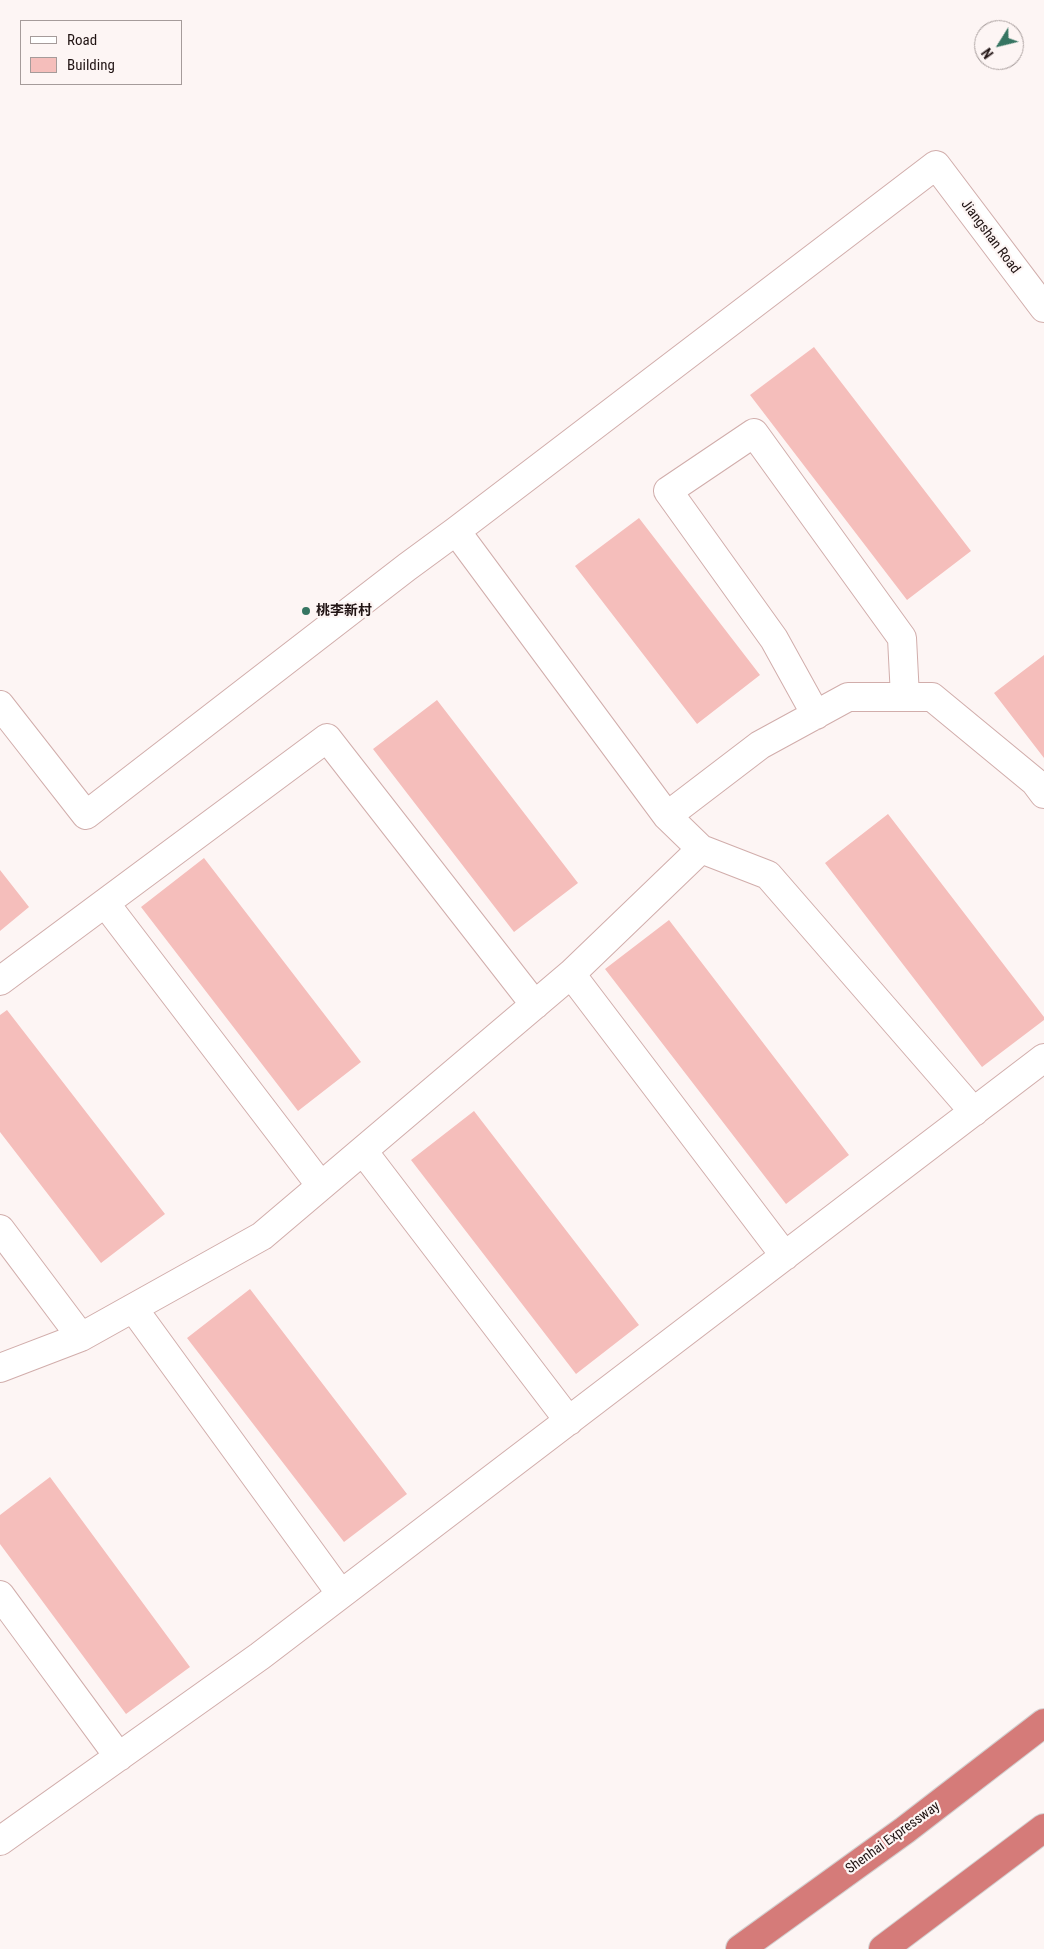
<!DOCTYPE html>
<meta charset="utf-8">
<style>
body{margin:0}
#map{position:relative;width:1044px;height:1949px;overflow:hidden;background:#fdf5f4;font-family:"Roboto Condensed",sans-serif}
canvas{display:block}
.legend{position:absolute;left:20px;top:20px;width:162px;height:65px;box-sizing:border-box;background:#fdf5f4;border:1px solid #a59b9a;margin:0;padding:6px 9px;list-style:none;font-size:15px;color:#211414}
.legend li{display:flex;align-items:center;gap:10px;height:25px}
.legend b{width:25px;border:1px solid #a59b9a}
.north{position:absolute;left:974px;top:20px;width:50px;height:50px;box-sizing:border-box;background:#fdf5f4;border:1px solid #a59b9a;border-radius:50%;rotate:234deg;font-size:14px;font-weight:700;line-height:20px;text-align:center;color:#211414}
.north::after{content:'';display:block;margin:auto;width:18px;height:22px;background:#367562;clip-path:polygon(50% 0,100% 100%,50% 72%,0 100%)}
</style>
<div id="map">
<canvas width="1044" height="1949"></canvas>
<ul class="legend">
<li><b style="height:6px;background:#fff"></b>Road</li>
<li><b style="height:14px;background:#f5bebb"></b>Building</li>
</ul>
<div class="north">N</div>
</div>
<script>
const ctx = document.querySelector('canvas').getContext('2d');
ctx.lineJoin = 'round';
function fill(path, color) { ctx.fillStyle = color; ctx.fill(path, 'evenodd'); }
const toPath = rows => new Path2D(rows.map(r => 'M' + r).join(''));
function trace(path, color, width, dash) { ctx.strokeStyle = color; ctx.lineWidth = width; ctx.lineCap = dash ? 'butt' : 'round'; ctx.setLineDash(dash || []); ctx.stroke(path); }
function label(font, color, halo, rows, align = 'center') {
  ctx.font = font + ' "Roboto Condensed","Noto Sans SC",sans-serif'; ctx.lineWidth = 4.5; ctx.setLineDash([]); ctx.textBaseline = 'middle'; ctx.strokeStyle = halo; ctx.fillStyle = color; for (const [text, x, y, turn = 0] of rows) {
    ctx.save(); ctx.translate(x, y); ctx.rotate((+turn || 0) * Math.PI / 180); ctx.textAlign = isNaN(turn) ? turn : align; if (halo) ctx.strokeText(text, 0, 0); ctx.fillText(text, 0, 0); ctx.restore();
  }
}
fill(toPath([
 [814,347,971,551,907,600,750,395],
 [639,518,760,675,697,724,575,566],
 [1044,655,1044,758,994,693],
 [437,700,578,883,514,932,373,749],
 [888,814,1044,1017,1044,1020,982,1067,825,863],
 [204,858,361,1062,298,1111,141,907],
 [0,870,29,907,0,931],
 [669,920,849,1155,786,1204,605,969],
 [7,1010,165,1214,101,1263,0,1132,0,1015],
 [474,1111,639,1325,576,1374,411,1160],
 [250,1289,407,1494,344,1542,187,1338],
 [50,1477,190,1667,126,1714,0,1544,0,1515]
]), '#f5bebb');
const minor = toPath([
 [0,705,86,815,407,567,456,531,936,165,1044,308],
 [816,715,774,639,668,491,754,433,902,638,905,697],
 [667,816,760,745,848,697,932,697,1035,782,1044,794],
 [701,849,768,875,974,1112],
 [105,903,321,1186],
 [571,974,785,1256],
 [0,981,327,738,535,1005],
 [363,1151,569,1421],
 [0,1229,81,1337],
 [133,1308,341,1594],
 [0,1368,81,1337,262,1236,571,974,701,849,667,816,456,531],
 [0,1595,119,1757],
 [0,1841,260,1656,1044,1058]
]);
const highway = toPath([
 [740,1949,905,1830,1044,1723],
 [883,1949,1044,1828]
]);
trace(minor, '#d1adab', 30);
trace(highway, '#d3d0d0', 30);
trace(minor, '#fff', 28);
trace(highway, '#d57b79', 28);
for (const [x, y, r, color] of [
 [306,611,5,"#367562"]
]) { const dot = new Path2D(); dot.arc(x, y, r, 0, 2 * Math.PI); ctx.fillStyle = color; ctx.fill(dot); trace(dot, '#fdf5f4', 2); }
label('14px', '#211414', '#fdf5f4', [
 ["Jiangshan Road",990,237,53],
 ["Shenhai Expressway",893,1838,-36]
]);
label('bold 14px', '#211414', '#fdf5f4', [
 ["桃李新村",316,611]
], 'left');
</script>
